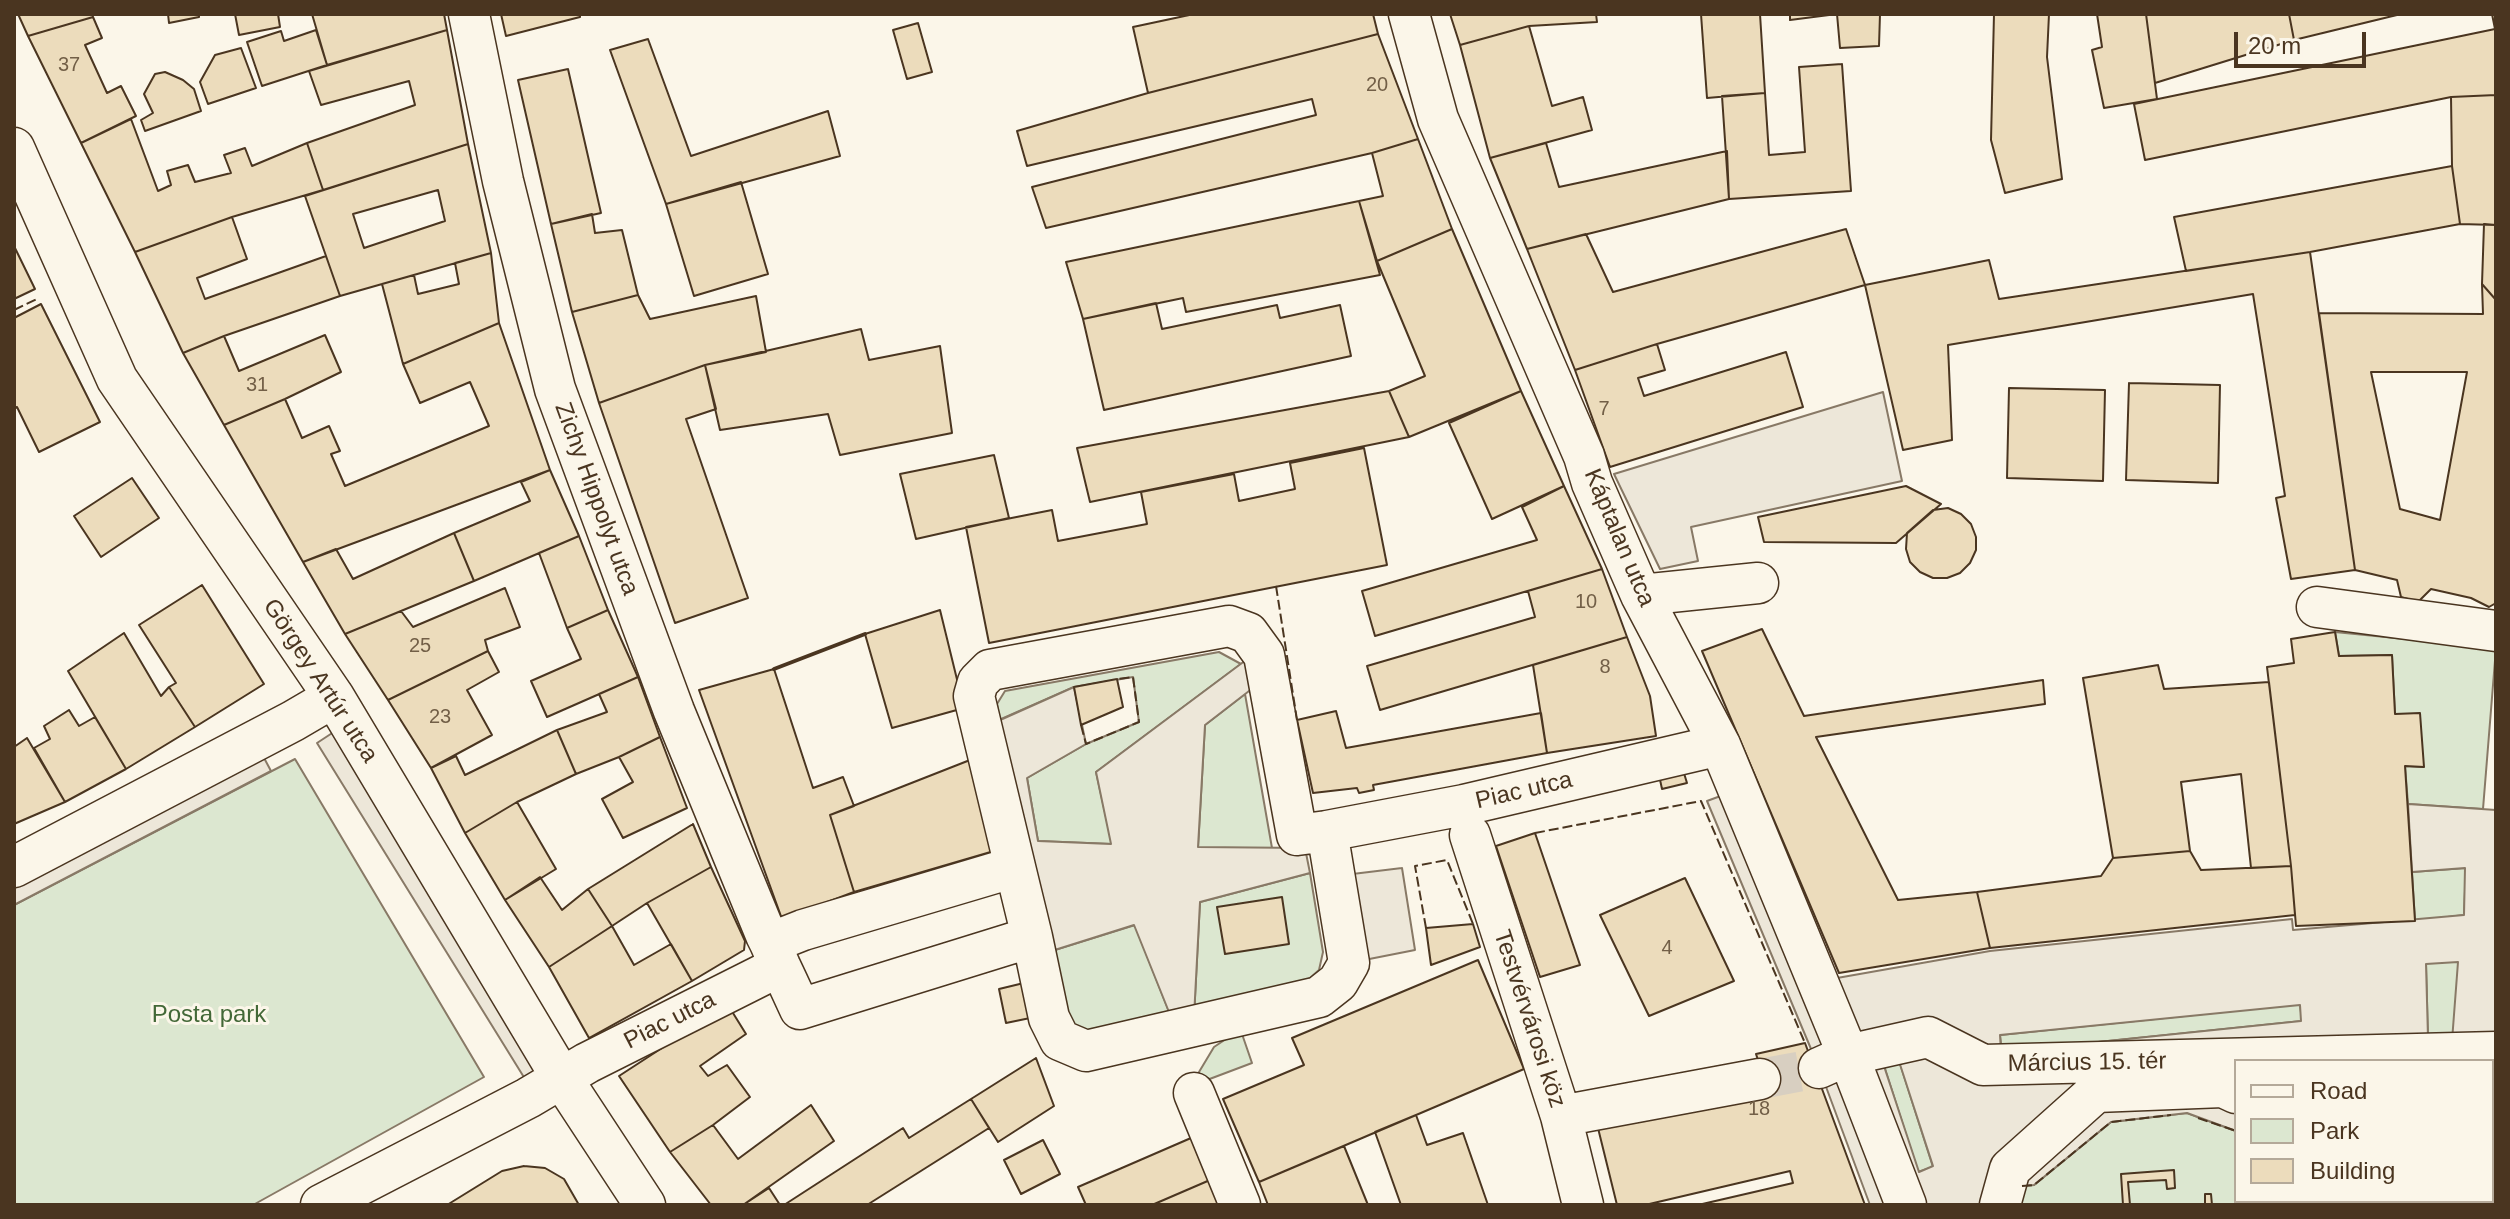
<!DOCTYPE html>
<meta charset="utf-8">
<style>
body{margin:0}
#map{position:relative;width:2510px;height:1219px;overflow:hidden;background:#fbf6e9;font-family:Helvetica,sans-serif}
canvas{display:block}
.frame{position:absolute;inset:0;border:16px solid #4a3520;pointer-events:none}
.legend{position:absolute;left:2234px;top:1059px;width:260px;height:144px;box-sizing:border-box;background:#fbf6e9;border:2px solid #b4a999;margin:0;padding:10px 14px;list-style:none;font-size:24px;color:#4a3520}
.legend li{display:flex;align-items:center;gap:16px;height:40px}
.legend b{width:40px;border:2px solid #b4a999}
.scale{position:absolute;left:2234px;top:32px;width:132px;height:36px;box-sizing:border-box;border:4px solid #4a3520;border-top:0;padding-left:10px;font-size:24px;line-height:28px;white-space:nowrap;color:#4a3520;-webkit-text-stroke:6px #fbf6e9;paint-order:stroke}
</style>
<div id="map">
<canvas width="2510" height="1219"></canvas>
<div class="frame"></div>
<ul class="legend">
<li><b style="height:10px;background:#fbf6e9"></b>Road</li>
<li><b style="height:22px;background:#dce7d0"></b>Park</li>
<li><b style="height:22px;background:#ecdcbc"></b>Building</li>
</ul>
<div class="scale">20 m</div>
</div>
<script>
const ctx = document.querySelector('canvas').getContext('2d');
ctx.lineJoin = 'round';
function fill(path, color) { ctx.fillStyle = color; ctx.fill(path, 'evenodd'); }
const toPath = rows => new Path2D(rows.map(r => 'M' + r).join(''));
function trace(path, color, width, dash) { ctx.strokeStyle = color; ctx.lineWidth = width; ctx.lineCap = dash ? 'butt' : 'round'; ctx.setLineDash(dash || []); ctx.stroke(path); }
function label(font, color, halo, rows, align = 'center') {
  ctx.font = font + ' Helvetica,sans-serif'; ctx.lineWidth = 6; ctx.setLineDash([]); ctx.textBaseline = 'middle'; ctx.strokeStyle = halo; ctx.fillStyle = color; for (const [text, x, y, turn = 0] of rows) {
    ctx.save(); ctx.translate(x, y); ctx.rotate((+turn || 0) * Math.PI / 180); ctx.textAlign = isNaN(turn) ? turn : align; if (halo) ctx.strokeText(text, 0, 0); ctx.fillText(text, 0, 0); ctx.restore();
  }
}
const green = toPath([
 [2335,632,2496,648,2483,809,2408,804,2405,766,2423,767,2395,714,2392,655,2339,656,2335,632],
 [1219,652,1241,664,1096,772,1112,844,1038,841,1027,778,1086,744,1139,722,1133,677,1074,687,999,720,997,704,1005,691,1219,652],
 [1245,694,1272,848,1198,848,1205,725,1245,694],
 [295,759,484,1077,253,1205,14,1205,14,905,295,759],
 [2466,868,2464,915,2415,921,2412,872,2466,868],
 [1310,873,1323,952,1319,970,1302,985,1194,1017,1200,902,1310,873],
 [1135,925,1173,1022,1069,1033,1042,954,1135,925],
 [2459,961,2453,1041,2428,1039,2426,963,2459,961],
 [2300,1004,2302,1021,2002,1052,2000,1035,2300,1004],
 [1242,1034,1252,1063,1199,1083,1199,1072,1214,1047,1229,1037,1242,1034],
 [1895,1048,1933,1167,1918,1172,1880,1053,1895,1048],
 [2187,1113,2236,1131,2236,1201,2339,1201,2342,1205,2020,1205,2018,1186,2034,1185,2111,1122,2187,1113]
]);
fill(green, '#dce7d0');
trace(green, '#887966', 2);
const parking = toPath([
 [1883,392,1902,481,1691,527,1698,561,1660,569,1614,474,1883,392],
 [1246,660,1262,681,1205,725,1198,847,1305,848,1310,873,1200,902,1194,1017,1173,1022,1134,925,1042,954,989,725,1074,687,1086,744,1027,778,1038,841,1111,844,1096,772,1246,660],
 [349,722,557,1069,530,1087,317,743,349,722],
 [255,741,271,771,14,905,14,867,255,741],
 [1753,784,1837,978,1990,951,2292,919,2293,930,2464,915,2465,868,2412,872,2408,804,2496,810,2496,1205,2437,1205,2437,1201,2492,1201,2492,1061,2236,1061,2236,1131,2187,1113,2111,1122,2034,1185,2018,1186,2020,1205,1870,1205,1819,1068,1707,801,1753,784],
 [2458,962,2452,1041,2428,1038,2426,964,2458,962],
 [2300,1005,2301,1021,2001,1052,2000,1035,2300,1005],
 [1895,1049,1933,1166,1919,1172,1880,1054,1895,1049],
 [1402,868,1415,950,1349,963,1336,876,1402,868]
]);
fill(parking, '#ede7d9');
trace(parking, '#887966', 2);
const building = toPath([
 [18,14,92,14,93,17,28,36,18,14],
 [168,14,199,14,199,17,169,23,168,14],
 [235,14,278,14,280,27,239,35,235,14],
 [312,14,444,14,447,30,327,65,312,14],
 [501,14,580,14,580,17,506,36,501,14],
 [1194,14,1373,14,1378,34,1148,93,1133,27,1194,14],
 [1450,14,1596,14,1597,22,1529,26,1460,45,1450,14],
 [1701,14,1760,14,1765,93,1707,98,1701,14],
 [1790,14,1837,14,1790,20,1790,14],
 [1837,14,1880,14,1879,46,1840,48,1837,14],
 [1994,14,2049,14,2047,57,2062,179,2005,193,1991,140,1994,14],
 [2097,14,2146,14,2157,99,2104,108,2092,50,2102,47,2097,14],
 [2146,14,2289,14,2294,40,2155,83,2146,14],
 [2289,14,2401,14,2294,40,2289,14],
 [2492,14,2496,14,2496,95,2451,97,2145,160,2134,104,2495,29,2492,14],
 [93,17,102,38,85,45,107,93,121,86,136,116,81,143,28,36,93,17],
 [918,23,932,72,907,79,893,30,918,23],
 [1529,26,1552,106,1583,97,1592,130,1490,158,1460,45,1529,26],
 [316,30,327,65,262,86,247,42,281,31,284,41,316,30],
 [447,30,468,144,323,190,307,143,415,105,409,81,321,105,309,71,447,30],
 [1378,34,1418,139,1372,153,1046,228,1032,187,1316,115,1312,99,1027,166,1017,131,1148,93,1378,34],
 [648,39,691,156,828,111,840,156,666,204,610,50,648,39],
 [241,48,256,88,208,104,200,82,215,55,241,48],
 [1842,64,1851,191,1729,199,1722,96,1765,93,1769,155,1805,152,1799,67,1842,64],
 [568,69,601,213,551,224,518,80,568,69],
 [165,72,183,80,194,89,201,111,145,131,141,120,153,113,144,94,155,74,165,72],
 [2496,95,2496,225,2460,224,2452,166,2451,97,2496,95],
 [131,119,158,191,171,185,167,171,188,165,195,182,231,173,224,155,245,148,252,166,307,143,323,190,232,217,135,252,81,143,131,119],
 [1418,139,1452,229,1377,261,1359,201,1383,196,1372,153,1418,139],
 [1546,143,1559,187,1727,151,1729,199,1527,249,1490,158,1546,143],
 [468,144,491,253,340,296,305,196,468,144],
 [438,190,445,221,364,248,353,214,438,190],
 [2452,166,2460,224,2310,252,2186,271,2174,217,2452,166],
 [741,182,768,274,694,296,666,204,741,182],
 [1359,201,1380,275,1186,312,1183,298,1083,319,1066,262,1359,201],
 [592,214,595,233,622,230,638,295,572,312,551,224,592,214],
 [232,217,247,259,197,278,205,299,326,256,340,296,224,336,183,353,135,252,232,217],
 [2484,224,2496,225,2496,300,2482,284,2484,224],
 [1452,229,1521,391,1409,437,1389,391,1425,376,1377,261,1452,229],
 [1846,229,1865,285,1657,344,1575,370,1527,249,1586,234,1613,292,1846,229],
 [14,246,35,289,14,299,14,246],
 [2310,252,2355,570,2291,579,2276,498,2285,496,2253,294,1948,345,1952,440,1903,450,1865,285,1989,260,1999,299,2310,252],
 [491,253,499,323,403,364,382,284,414,275,418,294,459,284,455,263,491,253],
 [2482,284,2496,300,2496,603,2489,607,2471,598,2431,589,2418,602,2401,597,2397,580,2355,570,2319,313,2483,314,2482,284],
 [2371,372,2467,372,2440,520,2400,509,2371,372],
 [638,295,650,319,756,296,766,352,705,365,599,403,572,312,638,295],
 [1156,303,1162,329,1277,305,1280,318,1340,305,1351,356,1104,410,1083,319,1156,303],
 [41,304,100,422,39,452,17,407,14,408,14,318,41,304],
 [499,323,550,470,303,562,224,425,285,399,302,438,329,426,340,451,331,454,345,486,489,426,470,382,420,403,403,364,499,323],
 [861,329,869,360,940,346,952,433,840,455,828,414,720,430,705,365,861,329],
 [325,335,341,372,285,399,224,425,183,353,224,336,239,371,325,335],
 [1657,344,1665,370,1638,378,1644,396,1786,352,1803,407,1610,467,1575,370,1657,344],
 [705,365,716,409,686,419,748,598,675,623,599,403,705,365],
 [2129,383,2220,385,2218,483,2126,480,2129,383],
 [2009,388,2105,390,2103,481,2007,478,2009,388],
 [1389,391,1409,437,1090,502,1077,448,1389,391],
 [1521,391,1564,486,1492,519,1449,423,1521,391],
 [1364,448,1387,565,989,643,966,527,1052,510,1058,541,1147,524,1141,492,1234,474,1239,501,1295,489,1290,463,1364,448],
 [994,455,1009,518,916,539,900,474,994,455],
 [550,470,579,536,474,581,454,533,530,501,521,482,550,470],
 [132,478,159,518,101,557,74,516,132,478],
 [1564,486,1602,569,1375,636,1362,591,1537,540,1522,507,1564,486],
 [1906,486,1941,504,1896,543,1764,542,1758,517,1906,486],
 [1948,508,1961,514,1971,524,1976,537,1976,550,1970,563,1960,573,1947,578,1933,578,1920,572,1910,562,1906,549,1907,533,1933,510,1948,508],
 [454,533,474,581,345,634,303,562,336,549,353,579,454,533],
 [579,536,608,610,567,628,539,553,579,536],
 [1602,569,1627,637,1380,710,1367,666,1535,617,1528,591,1602,569],
 [202,585,264,684,195,727,169,687,176,683,139,625,202,585],
 [505,588,520,627,485,640,488,651,388,700,345,634,401,611,413,627,505,588],
 [608,610,638,677,547,717,531,681,581,659,567,628,608,610],
 [940,610,964,708,892,728,865,634,940,610],
 [1762,629,1804,716,2043,680,2045,704,1816,737,1898,900,1977,892,1990,948,1839,973,1702,651,1762,629],
 [2335,632,2339,656,2392,655,2395,714,2420,713,2424,767,2405,766,2415,921,2296,926,2291,866,2267,667,2294,663,2291,639,2335,632],
 [124,633,161,696,169,687,195,727,126,769,68,671,124,633],
 [1627,637,1650,696,1656,736,1547,753,1533,665,1627,637],
 [488,651,499,672,467,690,492,735,431,768,388,700,488,651],
 [2158,665,2164,689,2269,682,2291,866,2251,868,2241,774,2181,782,2190,851,2113,858,2083,678,2158,665],
 [774,669,813,788,843,777,854,806,830,815,854,892,782,919,699,690,774,669],
 [638,677,660,737,619,757,576,774,557,730,607,712,599,694,638,677],
 [1117,679,1123,707,1081,725,1074,687,1117,679],
 [69,710,79,726,95,717,126,769,65,802,34,748,50,739,44,726,69,710],
 [1336,711,1346,748,1541,713,1547,753,1373,785,1374,790,1359,793,1357,788,1313,793,1297,720,1336,711],
 [557,730,576,774,517,802,465,833,431,768,456,756,465,775,557,730],
 [660,737,687,808,623,838,602,799,633,782,619,757,660,737],
 [27,738,65,802,14,824,14,747,27,738],
 [970,760,994,851,854,892,830,815,970,760],
 [1683,770,1687,783,1662,789,1659,775,1683,770],
 [517,802,556,869,505,900,465,833,517,802],
 [693,824,711,867,647,903,612,926,588,889,693,824],
 [1535,833,1580,965,1540,977,1496,846,1535,833],
 [2190,851,2201,870,2291,866,2295,915,1990,948,1977,892,2101,876,2113,858,2190,851],
 [711,867,745,941,744,950,692,981,647,903,711,867],
 [540,877,562,910,588,889,612,926,549,967,505,900,540,877],
 [1685,878,1734,981,1649,1016,1600,915,1685,878],
 [1282,897,1289,944,1225,954,1217,907,1282,897],
 [1473,924,1480,947,1431,965,1426,928,1473,924],
 [612,926,634,965,671,944,692,981,589,1038,549,967,612,926],
 [1478,960,1524,1069,1259,1182,1223,1099,1304,1065,1292,1038,1478,960],
 [1028,982,1035,1017,1006,1023,999,989,1028,982],
 [728,1005,746,1034,700,1066,708,1076,727,1065,750,1097,713,1125,670,1152,619,1076,728,1005],
 [1805,1043,1865,1205,1698,1205,1793,1183,1790,1171,1645,1205,1617,1205,1597,1124,1766,1084,1756,1054,1805,1043],
 [1036,1058,1054,1106,998,1142,971,1099,1036,1058],
 [971,1099,989,1128,867,1205,784,1205,903,1128,909,1138,971,1099],
 [811,1105,834,1141,743,1205,711,1205,670,1152,713,1125,738,1159,811,1105],
 [1416,1115,1427,1145,1463,1133,1488,1205,1401,1205,1375,1132,1416,1115],
 [1191,1138,1210,1180,1152,1205,1086,1205,1078,1187,1191,1138],
 [1043,1140,1060,1174,1021,1194,1004,1160,1043,1140],
 [1344,1146,1368,1205,1268,1205,1259,1182,1344,1146],
 [524,1166,545,1168,564,1179,579,1205,447,1205,502,1171,524,1166],
 [2174,1170,2175,1188,2167,1189,2166,1180,2128,1182,2130,1205,2123,1205,2121,1174,2174,1170],
 [1210,1180,1220,1205,1152,1205,1210,1180],
 [769,1188,780,1205,743,1205,769,1188],
 [2205,1194,2211,1194,2212,1205,2200,1205,2205,1204,2205,1194],
 [2246,1201,2290,1201,2290,1205,2225,1205,2247,1203,2246,1201]
]);
fill(building, '#ecdcbc');
trace(building, '#4a3520', 2);
trace(toPath([
 [1760,1079,1819,1068]
]), '#d8cfc1', 40, [40, 20]);
const street = toPath([
 [469,14,503,181,555,389,674,711,766,935,770,943,780,966,788,983,800,1009,1032,937,1049,1018,1060,1040,1086,1051,1319,997,1338,982,1349,963,1327,831,1297,835,1264,655,1248,633,1229,626,990,670,978,682,974,696,1015,867,803,930,770,943],
 [1409,14,1438,119,1584,456,1592,483,1641,595,1720,745,1848,1055,1819,1068],
 [14,148,117,379,334,697,561,1077,645,1205],
 [1641,595,1758,583],
 [2317,607,2496,631],
 [1327,831,1464,805,1720,745],
 [1470,835,1561,1116,1583,1205],
 [14,867,293,721,334,697],
 [1015,867,1032,937],
 [1194,1093,1240,1205],
 [1561,1116,1760,1079],
 [2492,1129,2496,1068],
 [2371,1201,2372,1205],
 [321,1205,528,1098,587,1063,780,966],
 [1906,1205,1848,1055,1928,1037,1983,1065,2496,1052],
 [2000,1205,2010,1169,2096,1092,2223,1087,2236,1093],
 [2487,1205,2487,1201]
]);
trace(street, '#4a3520', 43);
trace(street, '#fbf6e9', 40);
trace(toPath([
 [14,310,39,298],
 [1276,586,1297,720],
 [1081,725,1086,744,1139,722,1133,677,1117,679],
 [1535,833,1701,801,1805,1043],
 [1426,928,1415,866,1447,860,1473,924],
 [2198,1118,2236,1131],
 [2022,1186,2034,1185,2111,1122,2171,1115],
 [2339,1201,2342,1205]
]), '#4a3520', 2, [10, 4]);
trace(toPath([
 [774,669,865,634]
]), '#4a3520', 4);
label('20px', '#725f47', null, [
 ["37",69,65],
 ["20",1377,85],
 ["31",257,385],
 ["7",1604,409],
 ["10",1586,602],
 ["25",420,646],
 ["8",1605,667],
 ["23",440,717],
 ["4",1667,948],
 ["18",1759,1109]
]);
label('24px', '#4a3520', '#fbf6e9', [
 ["Zichy Hippolyt utca",596,499,70],
 ["Káptalan utca",1619,538,67],
 ["Görgey Artúr utca",320,681,57],
 ["Piac utca",1524,791,-13],
 ["Testvérvárosi köz",1529,1019,72],
 ["Piac utca",670,1021,-27],
 ["Március 15. tér",2087,1063,-1]
]);
label('24px', '#436837', '#fbf6e9', [
 ["Posta park",209,1015]
]);
</script>
